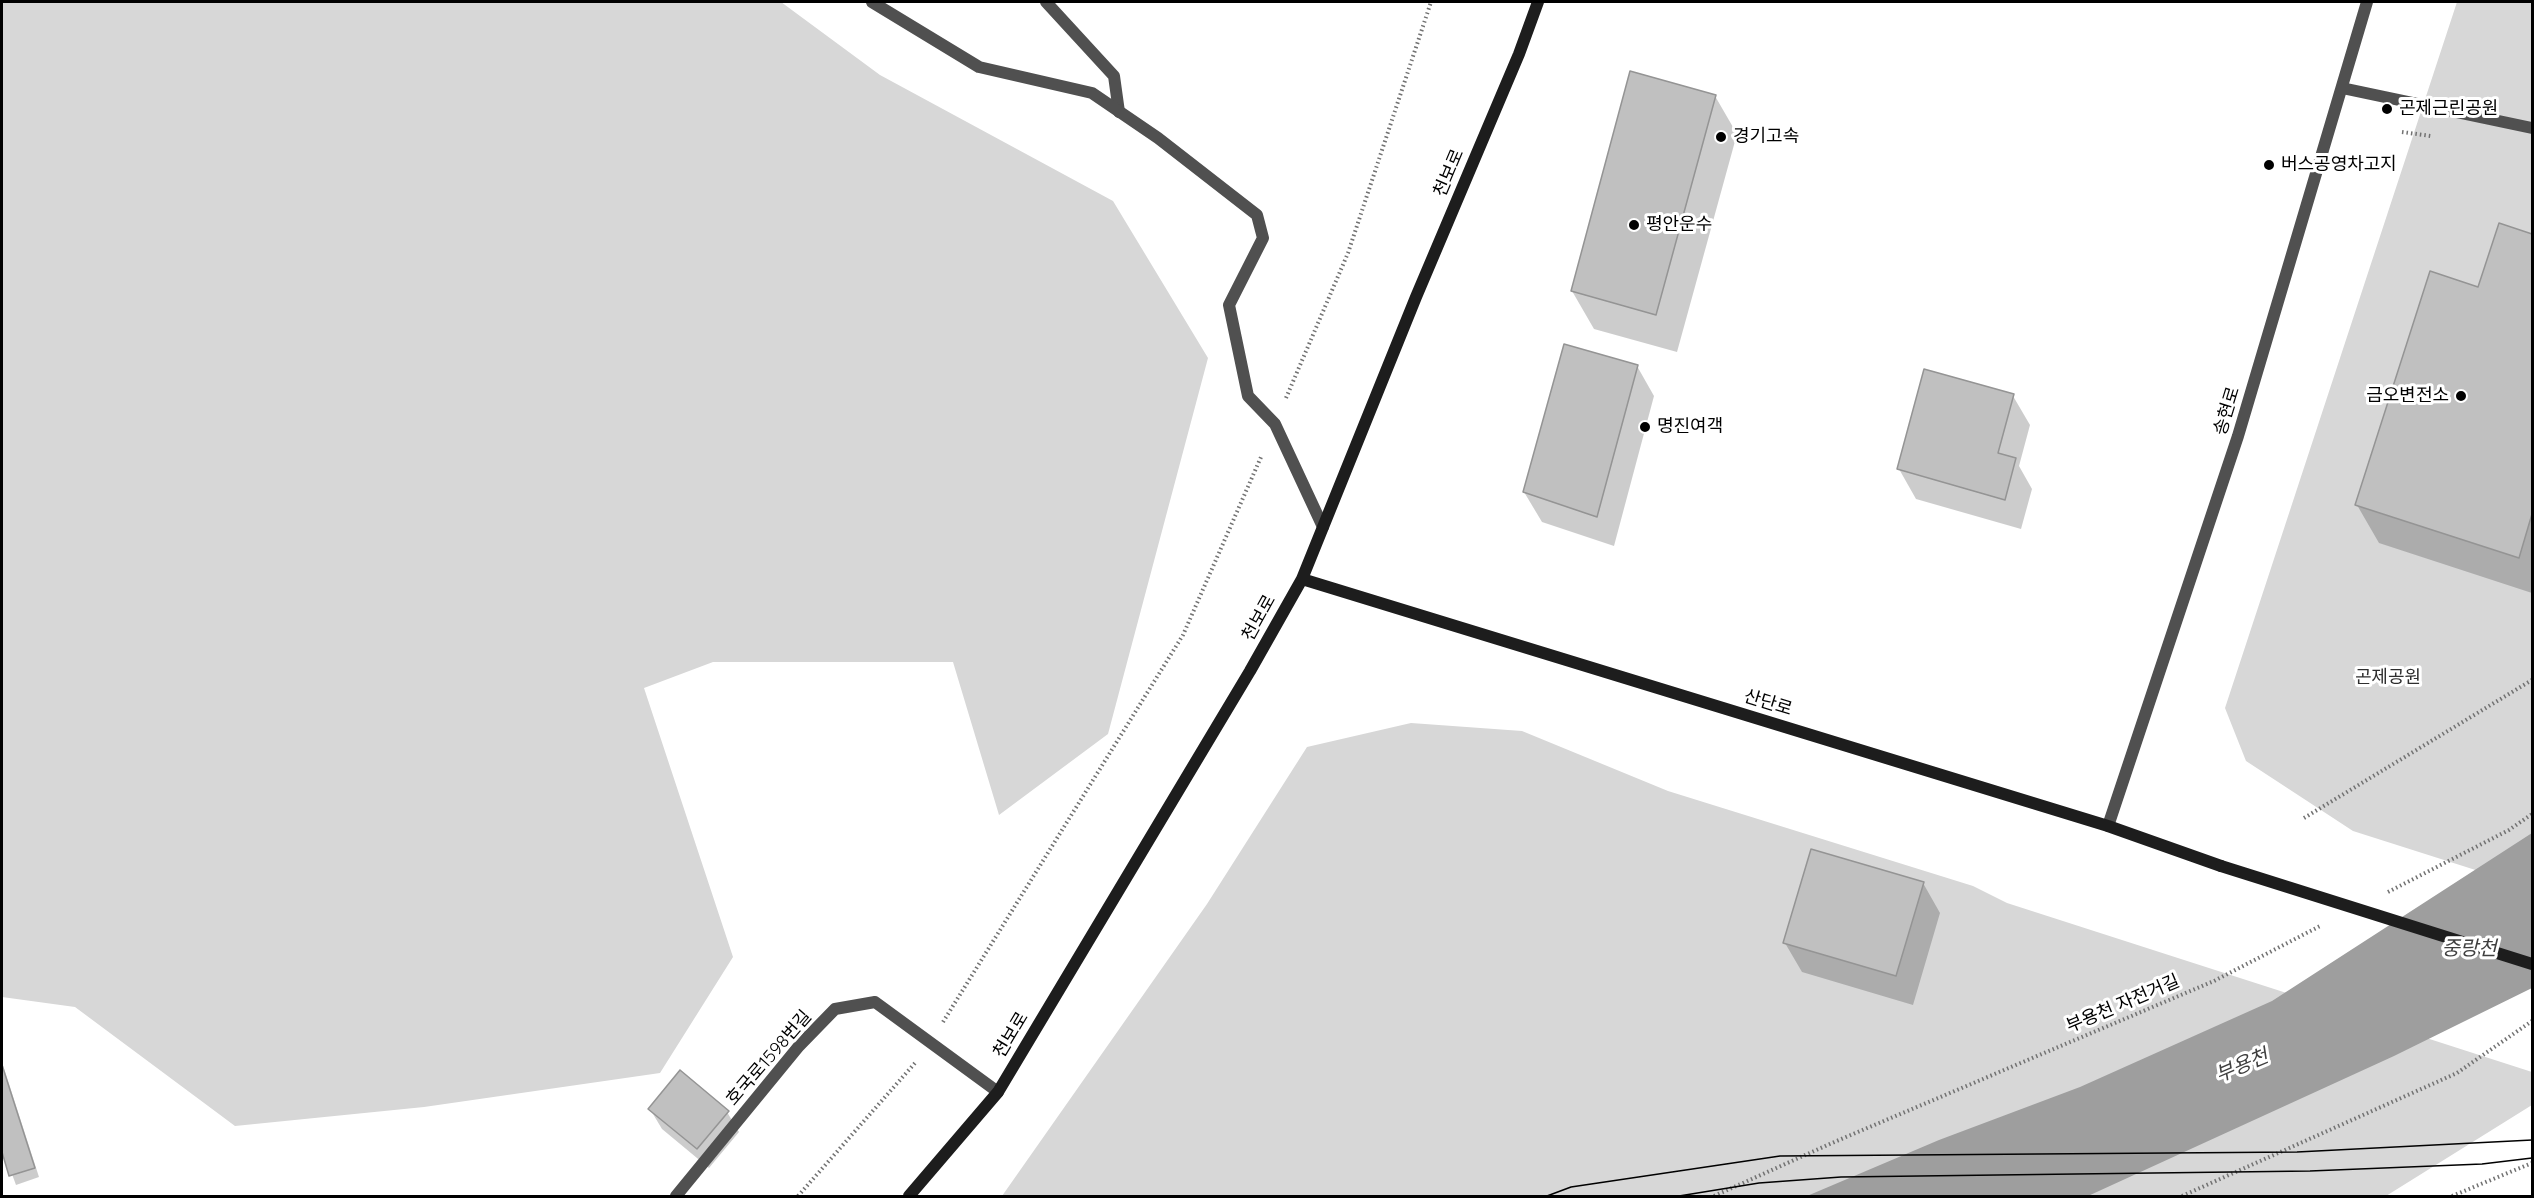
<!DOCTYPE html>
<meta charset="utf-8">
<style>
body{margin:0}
#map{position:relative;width:2534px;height:1198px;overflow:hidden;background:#fff;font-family:Quicksand,sans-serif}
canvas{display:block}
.frame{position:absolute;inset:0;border:3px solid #000;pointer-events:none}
</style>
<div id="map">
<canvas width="2534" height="1198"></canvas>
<div class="frame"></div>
</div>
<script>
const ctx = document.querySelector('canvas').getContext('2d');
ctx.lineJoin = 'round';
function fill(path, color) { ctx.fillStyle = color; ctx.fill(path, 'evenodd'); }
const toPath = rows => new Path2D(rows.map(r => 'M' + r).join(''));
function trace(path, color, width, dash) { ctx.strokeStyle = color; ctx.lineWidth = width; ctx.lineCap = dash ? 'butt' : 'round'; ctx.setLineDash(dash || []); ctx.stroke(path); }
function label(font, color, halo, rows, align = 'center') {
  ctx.font = font + ' Quicksand,"Noto Sans KR",sans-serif'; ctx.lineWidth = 6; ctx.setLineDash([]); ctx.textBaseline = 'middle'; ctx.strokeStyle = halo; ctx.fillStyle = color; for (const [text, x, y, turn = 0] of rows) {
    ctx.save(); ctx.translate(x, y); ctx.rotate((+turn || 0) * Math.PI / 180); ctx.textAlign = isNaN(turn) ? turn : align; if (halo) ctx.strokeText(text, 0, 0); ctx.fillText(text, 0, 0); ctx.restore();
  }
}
fill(toPath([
 [2,2,781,2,880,75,1113,201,1208,358,1108,734,999,815,953,662,713,662,644,688,733,957,660,1073,424,1107,235,1126,75,1007,2,997],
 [2457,2,2532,2,2532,888,2353,831,2246,761,2225,708],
 [1411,723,1522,731,1668,791,1973,886,2007,903,2532,1072,2532,1105,2386,1196,1002,1196,1207,904,1307,747]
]), '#d7d7d7');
fill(toPath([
 [2532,833,2532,988,2394,1056,2088,1196,1807,1196,1939,1140,2080,1087,2272,1001]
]), '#9e9e9e');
fill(toPath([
 [1715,96,1737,134,1677,352,1594,329,1572,291],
 [2500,225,2532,235,2532,593,2379,543,2357,505,2479,289],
 [1637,366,1654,396,1614,546,1542,522,1524,492],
 [2013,396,2030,425,2019,466,2032,489,2021,529,1916,499,1899,469],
 [1923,883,1940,913,1913,1005,1802,972,1785,943],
 [2,1062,39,1177,16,1185,2,1147],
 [650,1109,727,1112,739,1132,709,1168,662,1129]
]), '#0003');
const building = toPath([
 [1630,71,1716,95,1656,315,1571,291,1630,71],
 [2499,223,2532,234,2532,514,2519,558,2355,505,2430,271,2478,287,2499,223],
 [1564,344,1638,365,1597,517,1523,492,1564,344],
 [1924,369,2014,394,1998,453,2016,458,2005,500,1897,469,1924,369],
 [1811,849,1924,882,1896,976,1783,943,1811,849],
 [2,1065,35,1168,9,1176,2,1152,2,1065],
 [680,1070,729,1111,697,1149,648,1109,680,1070]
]);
fill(building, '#c0c0c0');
trace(building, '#949494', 1.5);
trace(toPath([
 [2402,132,2431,136],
 [1286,398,1348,253,1431,2],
 [2304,818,2532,680],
 [2388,892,2509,830,2532,814],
 [943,1022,1183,635,1261,457],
 [798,1196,915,1063],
 [1714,1196,1832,1143,2214,981,2322,925],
 [2182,1196,2457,1073,2532,1021],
 [2452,1196,2532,1163]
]), '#727272', 4, [1.5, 3]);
trace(toPath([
 [1046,2,1114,76,1119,112],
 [2342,88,2532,128]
]), '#505050', 12);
trace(toPath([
 [872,2,979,67,1092,93,1158,138,1257,215,1263,238,1229,305,1248,396,1275,424,1323,527],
 [2108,826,2238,436,2367,2],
 [676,1196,799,1046,835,1009,875,1002,998,1092]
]), '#505050', 12);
trace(toPath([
 [1302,579,2108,826,2221,866],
 [909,1196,998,1092,1250,671,1302,579,1416,297,1519,54,1538,2]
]), '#1d1d1d', 12);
trace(toPath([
 [1547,1196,1571,1187,1780,1156,2297,1152,2532,1140],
 [1679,1196,1759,1183,1841,1177,2310,1171,2482,1164,2532,1158]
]), '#000', 1.5);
trace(toPath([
 [2221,866,2532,964]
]), '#1d1d1d', 12);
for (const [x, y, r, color] of [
 [2387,109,6,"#000"],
 [1721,137,6,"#000"],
 [2269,165,6,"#000"],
 [1634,225,6,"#000"],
 [2461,396,6,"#000"],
 [1645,427,6,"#000"]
]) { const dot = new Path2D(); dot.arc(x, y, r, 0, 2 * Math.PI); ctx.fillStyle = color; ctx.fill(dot); trace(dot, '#fff', 2); }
label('18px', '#000', '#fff', [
 ["곤제근린공원",2399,109],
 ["경기고속",1733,137],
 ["버스공영차고지",2281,165],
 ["평안운수",1646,225],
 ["금오변전소",2449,396,"right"],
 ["명진여객",1657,427]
], 'left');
label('18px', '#000', '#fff', [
 ["천보로",1449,173,-67],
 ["송현로",2227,411,-73],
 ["천보로",1259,618,-61],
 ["산단로",1768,703,17],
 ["부용천 자전거길",2123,1004,-23],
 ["천보로",1011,1035,-59],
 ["호국로1598번길",769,1058,-49]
]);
label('18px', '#2e2e2e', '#fff', [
 ["곤제공원",2388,678]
]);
label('italic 20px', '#3f3f3f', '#fff', [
 ["중랑천",2469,949],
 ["부용천",2242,1066,-23]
]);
</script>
